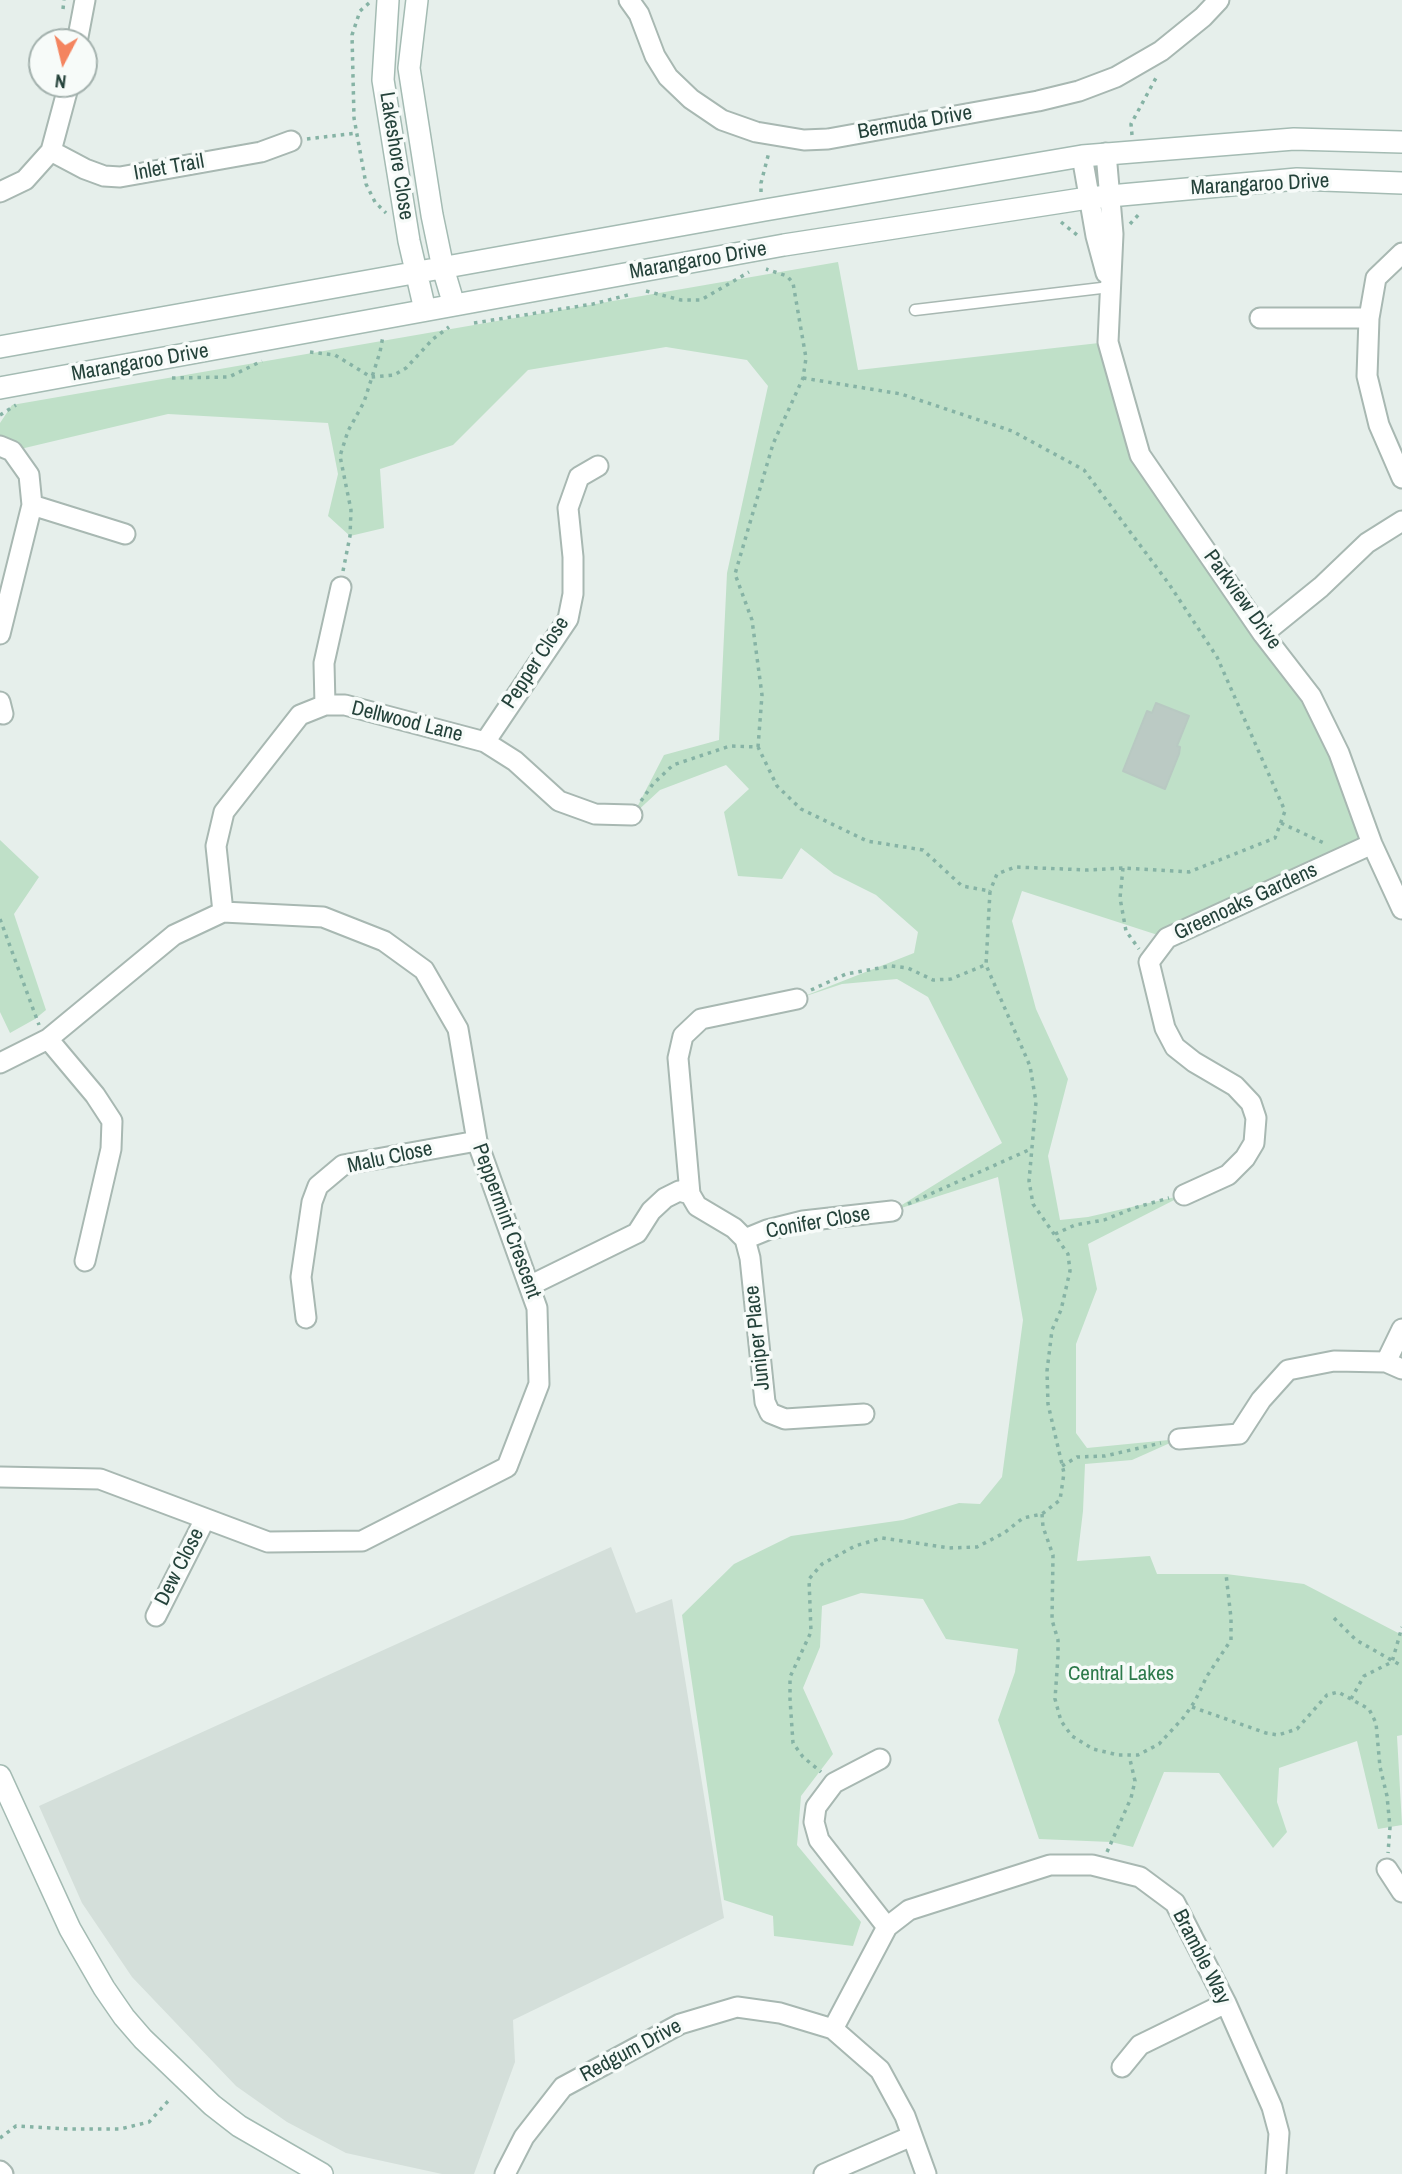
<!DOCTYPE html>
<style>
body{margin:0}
#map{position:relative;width:1402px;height:2174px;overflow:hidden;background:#e6efeb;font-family:"Archivo Narrow",sans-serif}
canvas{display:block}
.north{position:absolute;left:28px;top:28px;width:70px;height:70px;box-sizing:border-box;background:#f7fbf9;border:2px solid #a3b1ad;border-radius:50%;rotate:187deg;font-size:19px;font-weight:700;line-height:28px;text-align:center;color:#24423a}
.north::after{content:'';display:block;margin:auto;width:24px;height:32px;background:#f4845f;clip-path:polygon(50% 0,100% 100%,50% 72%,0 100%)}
</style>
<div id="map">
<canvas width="1402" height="2174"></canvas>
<div class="north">N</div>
</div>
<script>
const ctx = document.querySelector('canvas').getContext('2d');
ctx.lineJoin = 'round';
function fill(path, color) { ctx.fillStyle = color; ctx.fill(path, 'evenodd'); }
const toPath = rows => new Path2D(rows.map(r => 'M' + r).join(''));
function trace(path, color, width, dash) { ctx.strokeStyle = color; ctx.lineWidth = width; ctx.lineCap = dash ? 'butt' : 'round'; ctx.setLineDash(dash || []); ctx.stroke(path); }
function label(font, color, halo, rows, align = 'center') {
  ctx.font = font + ' "Archivo Narrow",sans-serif'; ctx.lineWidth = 7; ctx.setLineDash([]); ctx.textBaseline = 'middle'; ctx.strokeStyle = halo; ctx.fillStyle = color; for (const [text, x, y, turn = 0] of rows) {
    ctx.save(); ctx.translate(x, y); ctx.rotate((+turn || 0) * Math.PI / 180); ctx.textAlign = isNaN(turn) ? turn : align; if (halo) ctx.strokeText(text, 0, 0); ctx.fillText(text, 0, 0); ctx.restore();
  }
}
fill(toPath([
 [611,1547,636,1613,672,1599,724,1918,513,2020,515,2062,474,2174,442,2174,346,2153,287,2122,236,2086,132,1977,82,1903,39,1806]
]), '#d4dfda');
fill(toPath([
 [838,262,858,370,1108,342,1140,455,1311,696,1372,844,1167,938,1022,891,1012,921,1036,1009,1068,1079,1048,1156,1060,1220,1088,1217,1184,1195,1088,1244,1097,1289,1076,1344,1076,1433,1087,1448,1179,1439,1132,1460,1085,1464,1083,1511,1077,1561,1150,1556,1157,1574,1226,1574,1304,1584,1402,1635,1402,1735,1397,1736,1402,1825,1378,1829,1357,1741,1279,1768,1277,1802,1287,1832,1273,1848,1219,1773,1164,1772,1133,1847,1111,1842,1039,1839,998,1720,1015,1672,1018,1649,946,1639,923,1599,861,1593,822,1606,820,1647,803,1688,833,1754,801,1796,797,1845,861,1922,853,1946,774,1936,773,1916,724,1900,682,1615,734,1564,791,1536,903,1520,959,1503,980,1504,1002,1477,1023,1320,998,1177,892,1211,1002,1143,928,997,897,979,842,984,797,999,914,953,918,932,876,895,834,874,801,848,782,879,738,876,724,812,749,789,726,765,660,790,633,815,664,755,719,740,727,573,768,386,747,360,666,347,528,370,453,445,380,469,384,528,350,536,328,516,338,474,328,423,168,414,12,451,0,446,0,423,12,405],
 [0,840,39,877,14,914,46,1010,35,1019,10,1033,0,1012]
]), '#bfe0c8');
const building = toPath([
 [1156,703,1189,716,1177,746,1180,747,1179,754,1165,789,1123,771,1147,711,1152,713,1156,703]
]);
fill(building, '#bbcac4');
trace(building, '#b8c9c2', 2);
const lane = toPath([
 [915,310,1110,287]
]);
const street = toPath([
 [629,0,639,14,655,56,668,77,691,99,722,120,756,132,804,140,828,139,1038,101,1079,91,1116,77,1161,51,1203,17,1219,0],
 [77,42,85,0],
 [51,151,85,169,104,176,120,177,261,152,291,141],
 [1106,153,1113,234,1108,342,1140,455,1263,634,1311,696,1339,753,1372,844,1402,909],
 [1082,156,1096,236,1106,273],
 [0,192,25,180,51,151,69,84],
 [1402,253,1376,278,1369,318,1367,376,1379,425,1402,478],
 [1260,318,1369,318],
 [0,446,12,451,29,475,32,505,0,634],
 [32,505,125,534],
 [1263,634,1321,587,1367,543,1402,521],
 [0,702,3,714],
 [325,705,324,663,341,587],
 [485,742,568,619,573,594,573,557,568,508,579,477,598,466],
 [223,912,216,846,224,812,300,715,325,705,345,705,485,742,515,761,559,801,595,814,632,815],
 [48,1039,95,1095,112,1121,111,1149,85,1261],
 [0,1063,48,1039,174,935,223,912,323,917,384,941,424,970,458,1029,477,1141,537,1308,539,1384,507,1467,362,1541,268,1542,100,1479,0,1477],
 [690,1194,697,1206,734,1228,745,1239,750,1258,765,1402,770,1413,785,1419,864,1414],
 [1184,1195,1228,1175,1245,1158,1254,1143,1256,1118,1251,1103,1235,1086,1194,1062,1175,1047,1165,1028,1149,962,1167,938,1372,844],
 [745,1239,767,1230,803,1221,892,1211],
 [529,1286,637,1233,651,1211,665,1198,679,1191,690,1194,678,1058,683,1036,701,1019,797,999],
 [306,1318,301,1277,312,1202,318,1186,343,1165,477,1141],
 [1386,1362,1402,1329],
 [1179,1439,1239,1434,1261,1400,1288,1370,1334,1361,1386,1362,1402,1369],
 [156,1616,205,1519],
 [880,1759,834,1783,816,1807,814,1822,819,1840,887,1927],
 [1387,1869,1402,1892],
 [833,2029,887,1927,909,1910,1050,1865,1092,1865,1140,1877,1175,1903,1226,2003,1272,2107,1279,2133,1276,2174],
 [1122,2067,1140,2045,1226,2003],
 [0,2171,3,2174],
 [505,2174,524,2137,563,2087,680,2024,737,2007,780,2013,833,2029,880,2070,905,2116,926,2174],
 [824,2174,912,2136]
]);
const secondary = toPath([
 [388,0,383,80,409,241,425,310],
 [417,0,409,68,432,215,443,268,454,305],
 [0,347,765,210,1082,156,1294,139,1402,142],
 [0,388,784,245,1088,198,1297,179,1402,183],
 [0,1776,70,1929,104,1988,124,2017,143,2039,212,2105,239,2126,322,2174]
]);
trace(lane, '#a8b8b2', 13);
trace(street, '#a8b8b2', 23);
trace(secondary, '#a4bbb3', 24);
trace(toPath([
 [369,3,360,11,352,35,354,118,366,184,375,202,386,213],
 [63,9,64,0],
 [1132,135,1131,124,1157,76],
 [307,139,357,133],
 [761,192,761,183,769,152],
 [1061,222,1077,235],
 [1130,224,1141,212],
 [646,291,681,300,701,300,749,272],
 [474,323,593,304,628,295],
 [310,352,335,355,371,377,394,375,406,368,433,339,449,327],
 [172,378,229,377,262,361],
 [803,378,901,394,1012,431,1084,470,1169,584,1217,657,1285,811,1275,838,1189,872,1123,868,1088,870,1015,867,997,874,990,891],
 [0,415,16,405],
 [343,571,350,536,351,510,340,456,348,431,364,402,380,352,383,336],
 [758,747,762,695,752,620,735,574,773,444,803,378,806,358,793,283,787,276,766,269],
 [641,801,653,784,673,765,730,746,758,747,777,786,801,809,867,841,923,850,962,886,990,891,986,965,1030,1066,1036,1102,1029,1181,1033,1204,1068,1254,1070,1271,1061,1310,1052,1330,1047,1371,1048,1404,1064,1473,1060,1500,1042,1514,1023,1518,1004,1533,977,1547,949,1548,882,1538,855,1546,822,1564,809,1579,811,1632,790,1677,790,1699,793,1743,803,1757,821,1772],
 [1281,823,1326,844],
 [1123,868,1120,898,1126,931,1139,949],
 [0,919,39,1025],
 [811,990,846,974,891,966,908,968,933,980,951,979,985,965],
 [908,1204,1031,1149],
 [1055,1234,1075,1225,1104,1220,1134,1208,1169,1198],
 [1062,1466,1077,1457,1105,1456,1161,1443],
 [1042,1514,1043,1527,1053,1555,1052,1620,1058,1640,1058,1656,1055,1699,1061,1721,1072,1736,1093,1749,1118,1755,1138,1755,1159,1744,1184,1717,1195,1701,1207,1676,1231,1640,1231,1618,1226,1574],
 [1334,1618,1356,1640,1402,1666],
 [1351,1699,1364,1676,1392,1662,1402,1627],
 [1192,1707,1266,1733,1278,1735,1297,1729,1327,1695,1338,1692,1369,1709,1376,1723,1380,1767,1387,1796,1390,1827,1388,1853],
 [1107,1852,1131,1798,1135,1781,1129,1755],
 [0,2138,16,2126,68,2129,120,2129,149,2122,170,2099]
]), '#86b3a5', 3.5, [3.5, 5]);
trace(lane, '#fff', 10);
trace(street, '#fff', 19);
trace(secondary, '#fff', 21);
label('21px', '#24423a', '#f7fbf9', [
 ["Bermuda Drive",915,123,-10],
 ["Lakeshore Close",396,156,81],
 ["Inlet Trail",169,168,-10],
 ["Marangaroo Drive",1260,185,-3],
 ["Marangaroo Drive",698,261,-10],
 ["Marangaroo Drive",140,363,-10],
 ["Parkview Drive",1242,600,54],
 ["Pepper Close",536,663,-57],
 ["Dellwood Lane",407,722,14],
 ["Greenoaks Gardens",1246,902,-25],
 ["Malu Close",390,1158,-12],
 ["Peppermint Crescent",506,1221,70],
 ["Conifer Close",818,1223,-10],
 ["Juniper Place",758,1338,-96],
 ["Dew Close",180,1567,-63],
 ["Bramble Way",1201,1957,63],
 ["Redgum Drive",631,2051,-28]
]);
label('21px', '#2d7a4b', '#f7fbf9', [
 ["Central Lakes",1121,1674]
]);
</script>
